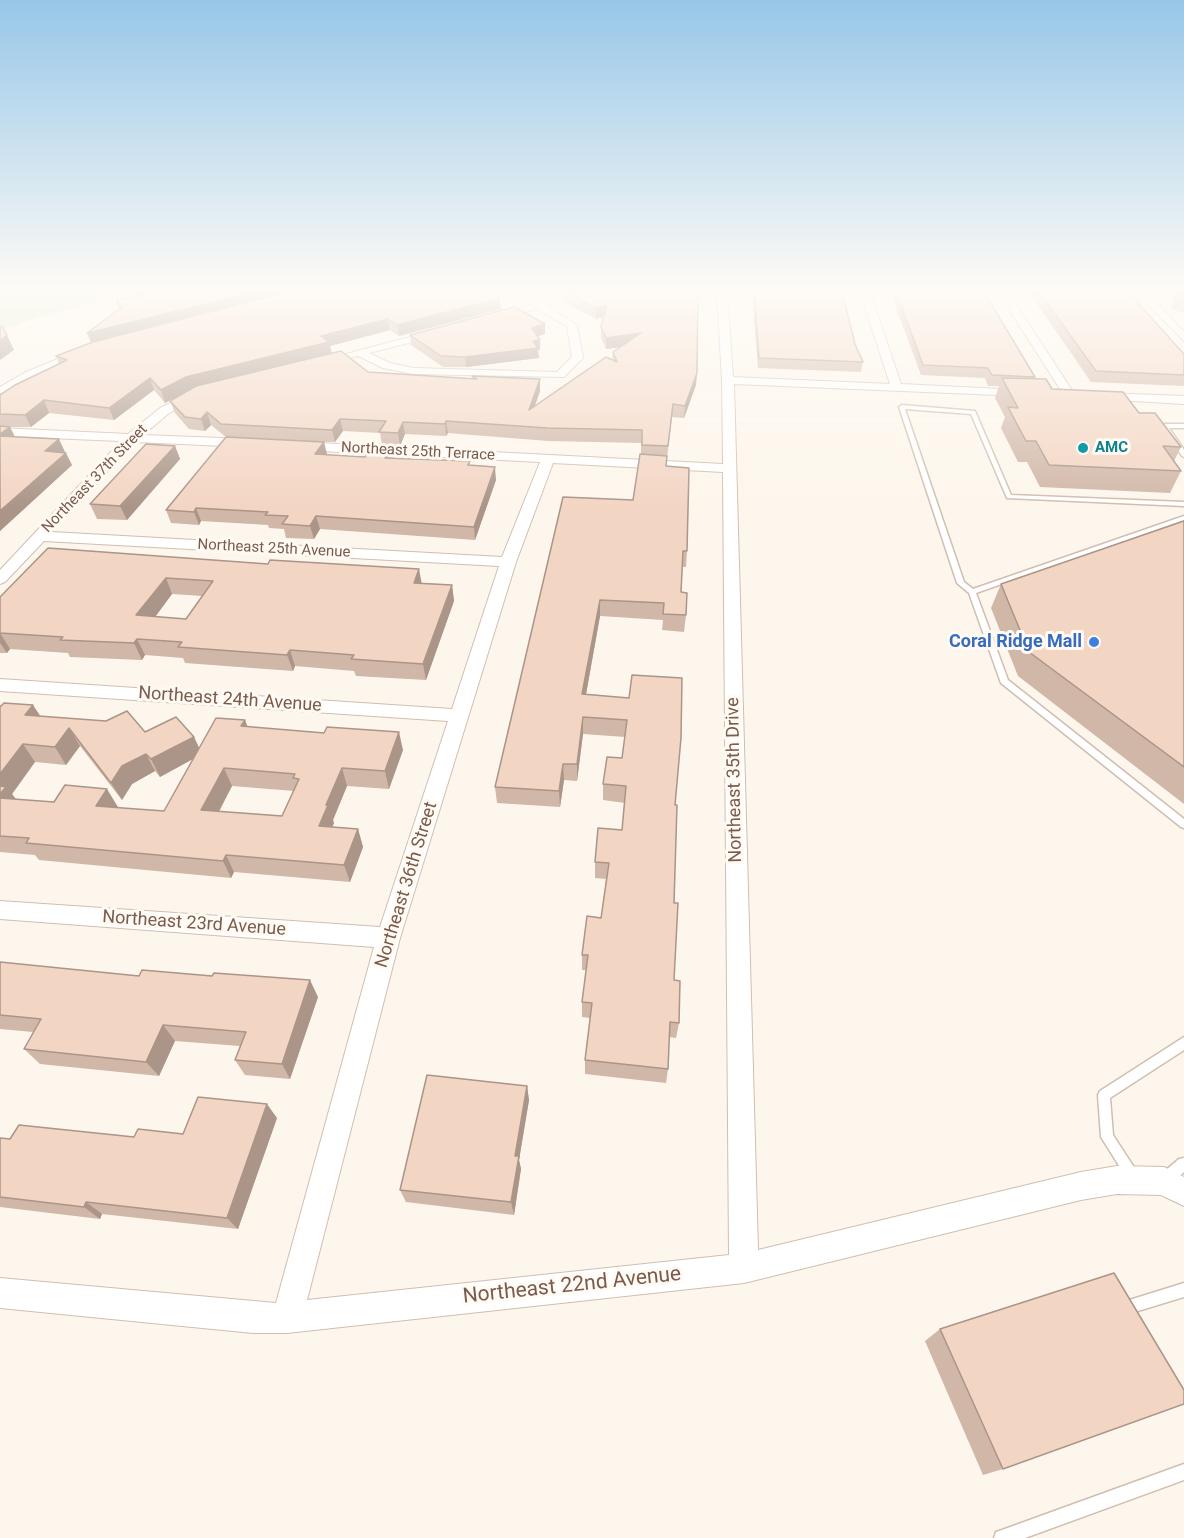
<!DOCTYPE html>
<style>
body{margin:0}
canvas{display:block;background:#fdf6ec}
</style>
<canvas width="1184" height="1538"></canvas>
<script>
const ctx = document.querySelector('canvas').getContext('2d');
ctx.lineJoin = 'round';
function fill(path, color) { ctx.fillStyle = color; ctx.fill(path, 'evenodd'); }
const toPath = rows => new Path2D(rows.map(r => 'M' + r).join(''));
function trace(path, color, width, dash) { ctx.strokeStyle = color; ctx.lineWidth = width; ctx.lineCap = dash ? 'butt' : 'round'; ctx.setLineDash(dash || []); ctx.stroke(path); }
function label(font, color, halo, rows, align = 'center') {
  ctx.font = font + ' Roboto,sans-serif'; ctx.lineWidth = 6; ctx.setLineDash([]); ctx.textBaseline = 'middle'; ctx.strokeStyle = halo; ctx.fillStyle = color; for (const [text, x, y, turn = 0] of rows) {
    ctx.save(); ctx.translate(x, y); ctx.rotate((+turn || 0) * Math.PI / 180); ctx.textAlign = isNaN(turn) ? turn : align; if (halo) ctx.strokeText(text, 0, 0); ctx.fillText(text, 0, 0); ctx.restore();
  }
}
fill(toPath([
 [0,292,136,292,46,315,0,330]
]), '#d8ecc9');
const service = toPath([
 [902,405,975,411,1011,495,1184,502,1184,506,1007,498,971,414,905,409,964,582,973,589,1184,516,1184,520,976,593,1008,680,1184,819,1184,828,1181,827,1001,683,969,593,957,583,899,407,902,405],
 [1184,424,1184,428,1169,428,1184,450,1184,457,1182,456,1162,426,1165,424,1184,424],
 [1184,1037,1184,1050,1110,1098,1113,1135,1139,1175,1138,1180,1133,1181,1128,1180,1101,1137,1098,1095,1100,1091,1184,1037],
 [1184,1158,1184,1172,1170,1185,1165,1186,1160,1185,1159,1180,1160,1175,1179,1159,1184,1158],
 [1184,1283,1184,1297,1128,1314,1123,1312,1121,1307,1123,1302,1184,1283],
 [1184,1464,1184,1480,1025,1538,994,1538,996,1532,1002,1530,1184,1464]
]);
const minor = toPath([
 [572,292,588,292,546,306,577,325,583,358,564,377,413,374,383,368,358,356,322,365,316,362,436,330,441,333,440,335,369,353,390,363,413,368,557,372,572,357,567,326,536,309,497,320,492,317,572,292],
 [717,292,727,292,733,377,890,384,860,292,870,292,901,384,1022,390,1028,393,1022,396,734,384,758,1250,1081,1172,1117,1166,1164,1167,1184,1177,1184,1206,1161,1195,1117,1194,1081,1200,744,1283,287,1333,253,1333,0,1308,0,1278,276,1303,374,947,0,919,0,901,380,927,448,721,0,691,0,679,452,709,499,566,44,541,5,582,0,584,0,570,121,441,0,436,0,428,128,434,160,408,195,390,199,391,199,395,168,414,143,435,247,439,253,443,247,447,135,442,51,532,502,557,540,462,300,450,294,446,300,442,723,464,722,380,717,292],
 [553,463,723,472,729,1255,307,1300,400,938,516,562,553,463],
 [998,292,1008,292,1075,395,1073,397,1065,397,998,292],
 [1136,292,1147,292,1184,332,1184,341,1136,292],
 [77,351,86,353,34,376,0,395,0,387,26,372,77,351],
 [1103,393,1184,396,1184,404,1099,399,1097,397,1103,393]
]);
trace(service, '#d1beb0', 3);
trace(minor, '#d1beb0', 2);
fill(service, '#fff');
fill(minor, '#fff');
fill(toPath([
 [140,292,490,292,500,298,501,309,399,336,390,330,330,346,332,354,368,372,472,379,472,376,540,391,535,406,612,360,613,352,620,347,606,349,601,338,601,327,604,317,596,319,563,302,563,292,698,292,696,385,684,418,672,417,666,466,687,551,686,567,682,567,681,592,686,615,684,632,662,630,663,620,600,616,586,694,629,698,675,805,674,980,679,1023,676,1038,669,1037,668,1069,666,1083,585,1074,585,1060,590,1018,582,1017,582,1002,586,970,582,970,582,955,601,918,606,879,595,878,595,862,622,830,625,803,603,800,603,784,622,758,625,737,583,734,577,781,564,780,560,807,497,803,495,787,633,500,641,454,641,443,548,441,448,433,446,436,405,434,400,446,392,445,394,459,471,465,496,480,475,540,320,529,314,539,286,538,284,529,269,528,268,525,201,521,199,525,171,523,166,510,226,437,211,425,205,431,189,429,175,413,170,401,191,389,165,403,154,390,114,420,49,413,31,427,10,427,15,437,65,452,64,452,72,465,0,531,0,395,59,364,56,356,91,342,87,333,120,309,116,300,141,295],
 [343,431,380,433,382,445,365,457,326,455,324,442,335,442],
 [752,292,842,292,855,344,863,362,861,372,758,368],
 [890,292,984,292,1035,377,1034,379,1052,389,1139,413,1181,447,1174,461,1181,471,1170,493,1040,487,1027,462,1018,462,1001,428,1005,417,995,398,999,386,988,386,985,378,921,375],
 [1029,292,1128,292,1184,354,1184,386,1091,382],
 [1168,292,1184,292,1184,313,1170,309,1174,300,1175,299],
 [545,334,538,336,540,350,538,350,539,358,466,367,443,367,411,345,410,335],
 [175,446,180,459,127,520,97,519,90,504],
 [1184,521,1184,804,1018,676,991,608,1001,584],
 [48,548,421,583,452,585,454,601,426,680,356,676,354,671,295,666,293,671,185,663,183,658,145,655,142,660,70,657,68,653,10,649,7,653,0,653,0,597],
 [172,594,202,596,186,619,155,617],
 [0,706,40,716,145,732,194,737,199,748,248,727,403,750,389,789,347,786,333,820,334,823,332,827,358,829,363,847,350,882,234,872,231,878,39,860,35,855,0,852],
 [80,746,122,800,132,784,155,771,160,777,193,759,164,811,118,808,118,807,16,799,12,794,35,762,66,765],
 [232,786,294,791,282,816,219,812],
 [0,962,318,997,290,1079,245,1075,235,1060,240,1046,175,1041,159,1076,40,1064,24,1049,33,1032,0,1029],
 [527,1086,529,1100,519,1160,521,1169,514,1215,406,1202,400,1190],
 [277,1118,238,1229,102,1214,100,1219,0,1207,0,1138,10,1139,134,1137,183,1134],
 [940,1329,1003,1469,983,1475,925,1341]
]), '#d1b7a8');
fill(toPath([
 [255,292,302,292,92,344,87,333],
 [550,292,562,292,550,295],
 [500,298,501,309,399,336,397,325],
 [607,305,607,316,596,319,596,308],
 [388,319,390,330,330,346,332,354,190,389,165,403,161,390,186,377,321,336],
 [545,324,545,334,532,338,532,328],
 [641,333,640,345,606,349,606,338],
 [7,335,14,350,0,360,0,341],
 [540,340,540,350,538,350,539,358,466,367,465,357],
 [697,373,696,385,684,418,685,406],
 [150,378,154,390,114,420,109,408],
 [540,379,540,391,529,422,529,410],
 [44,400,49,413,31,427,25,415],
 [207,412,211,425,205,431,201,419],
 [340,419,343,431,335,442,332,430],
 [446,421,448,433,446,436,445,424],
 [403,422,405,434,400,446,398,433],
 [10,427,16,439,0,440,0,434],
 [59,439,65,452,51,464,45,451],
 [324,442,327,454,318,467,315,454],
 [392,445,394,458,388,471,385,458],
 [175,446,180,459,127,520,120,506],
 [66,453,72,465,0,531,0,511],
 [495,467,496,480,475,540,474,527],
 [196,508,201,521,199,525,194,512],
 [316,516,320,529,314,539,310,526],
 [419,569,422,585,414,583],
 [166,578,172,594,144,632,136,615],
 [452,585,454,601,426,680,423,664],
 [600,600,600,616,583,711,582,694],
 [0,633,10,649,7,653,0,643],
 [137,639,145,655,142,660,134,643],
 [290,650,295,666,293,671,287,655],
 [33,705,45,723,25,715],
 [583,717,583,734,577,781,577,764],
 [245,720,252,738,241,726],
 [69,728,80,746,66,765,55,747],
 [399,732,403,750,389,789,385,771],
 [194,737,202,754,160,777,151,759],
 [23,744,35,762,12,794,19,804,0,802,0,774],
 [146,754,155,771,132,784,122,800,111,783,122,766],
 [563,764,564,780,560,807,559,791],
 [224,768,232,786,210,828,201,810],
 [342,768,347,786,333,820,334,823,326,843,319,826,326,805],
 [107,789,118,807,108,823,96,806],
 [358,829,363,847,350,882,344,865],
 [226,855,234,872,231,878,223,861],
 [310,980,318,997,290,1079,282,1064],
 [163,1025,175,1041,159,1076,146,1062],
 [527,1086,529,1100,519,1160,521,1169,514,1215,511,1202,515,1156],
 [267,1104,277,1118,238,1229,227,1218],
 [86,1202,102,1214,100,1219,84,1207]
]), '#aa9588');
const building = toPath([
 [144,292,255,292,87,333,121,308,116,300,145,294,144,292],
 [286,292,490,292,500,298,397,325,388,319,321,336,329,342,186,377,161,390,150,378,109,408,44,400,25,415,0,414,0,395,15,385,67,360,56,356,93,342,286,292],
 [565,292,698,292,697,373,685,406,673,404,668,446,642,445,642,430,547,428,446,421,445,424,403,422,398,433,379,432,386,421,340,419,332,430,221,424,207,412,201,419,185,417,170,401,196,386,341,351,368,372,477,379,472,376,540,379,529,410,606,357,617,362,613,352,641,333,606,338,601,327,607,305,596,308,565,292],
 [754,292,842,292,855,344,863,362,759,358,754,292],
 [896,292,984,292,1035,377,992,375,988,368,923,365,896,292],
 [1039,292,1128,292,1184,354,1184,375,1096,371,1039,292],
 [1184,295,1184,303,1174,300,1184,295],
 [514,307,545,324,532,328,540,340,533,341,538,348,465,357,441,356,410,335,514,307],
 [2,326,7,335,0,341,0,327,2,326],
 [1002,378,1046,379,1052,389,1123,392,1139,413,1155,413,1181,447,1163,446,1181,471,1049,465,1036,441,1026,441,1008,407,1018,408,1002,378],
 [0,426,10,427,0,434,0,426],
 [0,436,59,439,45,451,66,453,0,511,0,436],
 [226,437,324,442,315,454,365,457,373,444,392,445,385,458,470,461,468,465,495,467,474,527,316,516,310,526,282,524,288,516,265,515,268,512,196,508,194,512,166,510,226,437],
 [146,444,175,446,120,506,90,504,146,444],
 [640,454,667,456,666,466,689,468,687,551,683,551,681,592,687,593,686,615,663,614,664,603,600,600,582,694,629,698,632,675,682,678,681,738,675,805,677,805,674,903,678,903,674,980,680,981,679,1023,670,1022,668,1069,585,1060,592,1003,582,1002,588,955,582,955,587,916,601,918,609,863,595,862,598,828,622,830,626,786,603,784,607,757,622,758,627,720,583,717,577,764,563,764,559,791,495,787,563,497,633,500,640,454],
 [1184,521,1184,767,1029,652,1001,584,1184,521],
 [48,548,268,564,270,560,419,569,414,583,452,585,423,664,351,659,354,655,290,650,287,655,178,647,182,642,137,639,134,643,60,640,63,637,0,633,0,597,48,548],
 [166,578,213,581,186,619,136,615,166,578],
 [4,703,33,705,25,715,106,721,127,711,145,732,176,717,194,737,151,759,146,754,122,766,111,783,69,728,55,747,23,744,0,774,0,706,1,706,4,703],
 [216,718,245,720,241,726,324,733,327,727,399,732,385,771,342,768,326,805,328,805,319,826,358,829,344,865,226,855,223,861,26,843,29,838,0,836,0,798,54,802,65,785,107,789,96,806,164,811,216,718],
 [224,768,295,774,293,778,299,779,282,816,201,810,224,768],
 [0,786,6,787,0,794,0,786],
 [0,962,139,976,142,970,212,976,214,973,310,980,282,1064,235,1060,246,1032,163,1025,146,1062,24,1049,41,1019,0,1015,0,962],
 [427,1075,527,1086,515,1156,519,1156,511,1202,400,1190,427,1075],
 [198,1097,267,1104,227,1218,86,1202,84,1207,0,1197,0,1138,10,1139,19,1125,134,1137,138,1129,183,1134,198,1097],
 [1114,1273,1184,1390,1184,1404,1003,1469,940,1329,1114,1273]
]);
fill(building, '#f3d5c3');
trace(building, '#aa9588', 1.5);
const sky = ctx.createLinearGradient(0, 0, 0, 508);
sky.addColorStop(0, '#97c7e8');
sky.addColorStop(0.57, '#fefbf6');
sky.addColorStop(1, '#fefbf600');
ctx.fillStyle = sky;
ctx.fillRect(0, 0, 1184, 508);
for (const [x, y, r, color] of [
 [1083,448,6,"#0f9aa8"],
 [1094,642,6,"#3f7fe0"]
]) { const dot = new Path2D(); dot.arc(x, y, r, 0, 2 * Math.PI); ctx.fillStyle = color; ctx.fill(dot); trace(dot, '#fffaf3', 2); }
label('bold 15px', '#0d838f', '#fffaf3', [
 ["AMC",1095,448]
], 'left');
label('15px', '#7a5c4d', '#fffaf3', [
 ["Northeast 25th Terrace",418,452,3],
 ["Northeast 37th Street",95,479,-46],
 ["Northeast 25th Avenue",274,549,3]
]);
label('bold 18px', '#366cbe', '#fffaf3', [
 ["Coral Ridge Mall",1082,642]
], 'right');
label('18px', '#7a5c4d', '#fffaf3', [
 ["Northeast 24th Avenue",230,700,4],
 ["Northeast 35th Drive",735,780,-91],
 ["Northeast 36th Street",407,885,-73],
 ["Northeast 23rd Avenue",194,924,4]
]);
label('21px', '#7a5c4d', '#fffaf3', [
 ["Northeast 22nd Avenue",572,1286,-6]
]);
</script>
